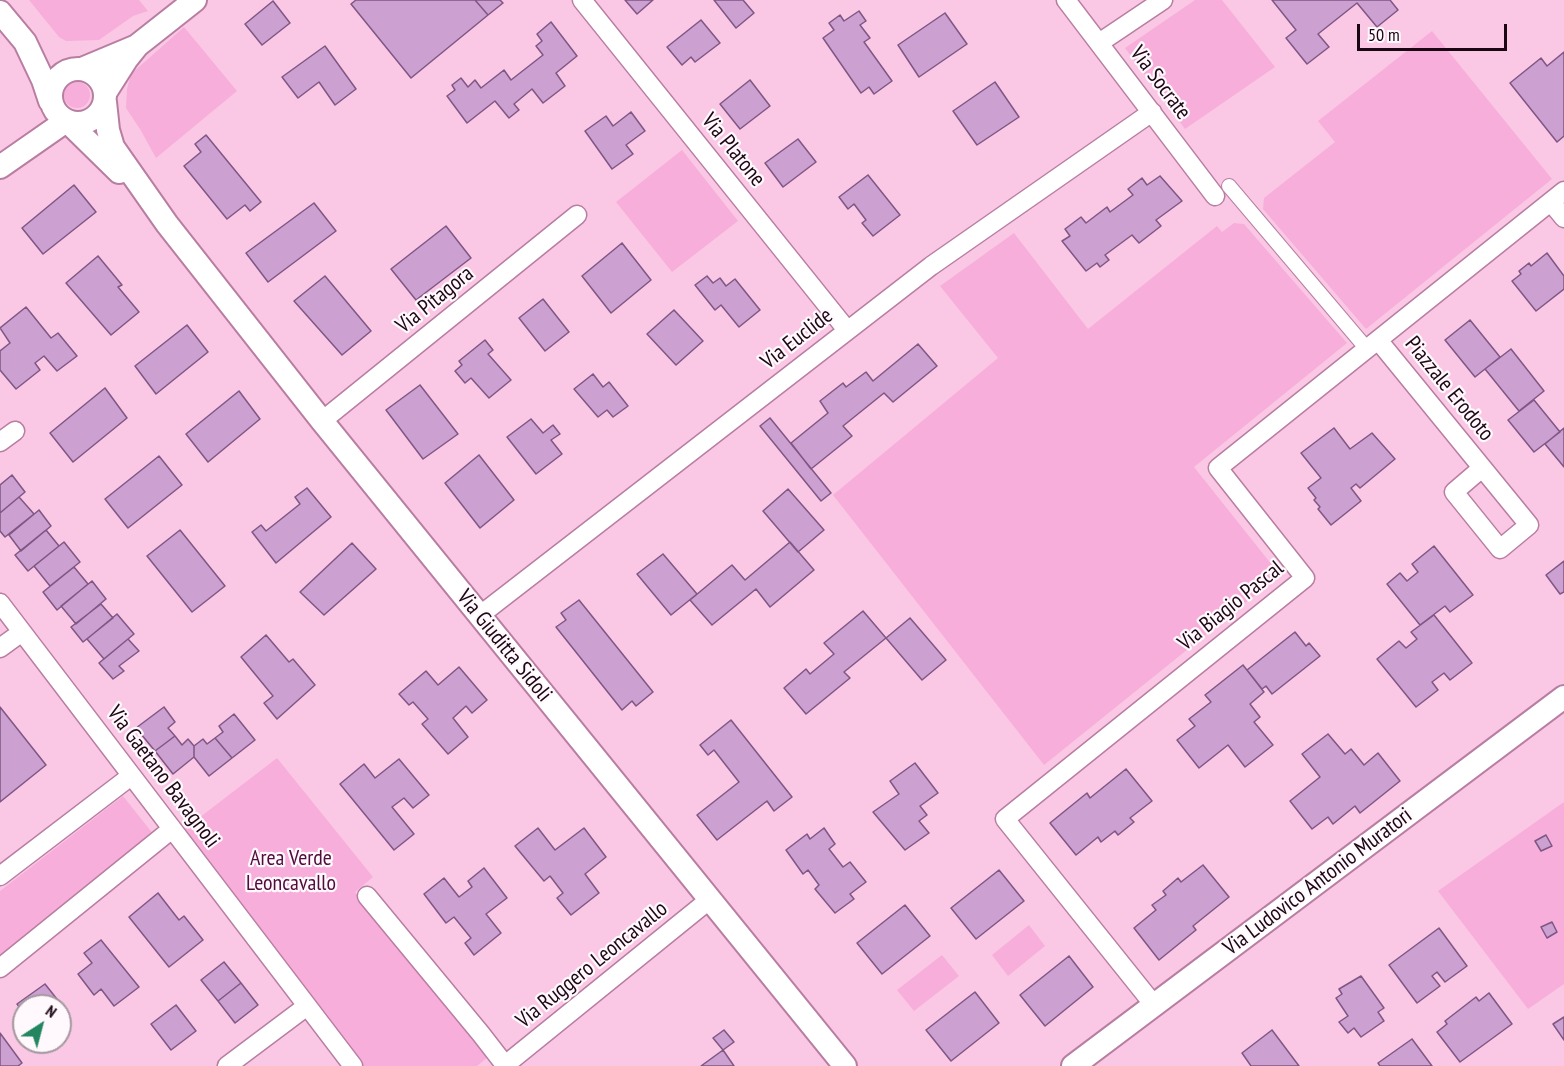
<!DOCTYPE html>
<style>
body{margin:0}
#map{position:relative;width:1564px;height:1066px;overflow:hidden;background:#fac8e5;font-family:"PT Sans Narrow",sans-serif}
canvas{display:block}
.north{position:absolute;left:12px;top:994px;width:60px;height:60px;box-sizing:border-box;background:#fff8fc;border:2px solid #a4989f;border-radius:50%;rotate:36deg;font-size:16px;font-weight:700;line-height:24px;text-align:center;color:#1b0714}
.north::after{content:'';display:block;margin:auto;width:21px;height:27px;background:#238660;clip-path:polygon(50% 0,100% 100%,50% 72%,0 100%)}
.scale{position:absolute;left:1357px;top:24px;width:150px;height:27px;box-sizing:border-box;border:3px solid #1b0714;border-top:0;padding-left:8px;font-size:18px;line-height:21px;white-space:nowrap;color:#1b0714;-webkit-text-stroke:4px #fff8fc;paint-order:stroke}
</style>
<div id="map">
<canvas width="1564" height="1066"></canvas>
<div class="north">N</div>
<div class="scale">50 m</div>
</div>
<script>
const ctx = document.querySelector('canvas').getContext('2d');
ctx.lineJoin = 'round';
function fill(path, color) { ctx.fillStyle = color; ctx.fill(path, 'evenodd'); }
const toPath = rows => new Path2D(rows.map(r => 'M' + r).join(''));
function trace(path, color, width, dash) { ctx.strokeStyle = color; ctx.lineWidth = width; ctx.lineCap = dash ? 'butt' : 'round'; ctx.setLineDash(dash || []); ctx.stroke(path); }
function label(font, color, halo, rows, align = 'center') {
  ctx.font = font + ' "PT Sans Narrow",sans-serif'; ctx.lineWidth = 4.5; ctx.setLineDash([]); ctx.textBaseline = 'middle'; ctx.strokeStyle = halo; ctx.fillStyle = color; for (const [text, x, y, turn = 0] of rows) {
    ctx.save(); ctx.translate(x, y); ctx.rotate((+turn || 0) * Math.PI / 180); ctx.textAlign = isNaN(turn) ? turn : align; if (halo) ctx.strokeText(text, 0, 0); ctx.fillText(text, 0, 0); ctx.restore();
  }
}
fill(toPath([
 [29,0,139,0,148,11,133,16,99,40,66,41,59,37],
 [1195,0,1222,0,1275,67,1185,129,1125,48],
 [184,27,237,91,156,158,140,129,126,108,127,89,131,74],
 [1432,31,1552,179,1366,329,1263,209,1264,198,1335,142,1318,121],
 '64 95a13 13 0 1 1 26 0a13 13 0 1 1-26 0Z',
 [682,150,738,221,672,272,616,202],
 [1234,223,1244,224,1347,343,1194,467,1280,575,1044,765,833,495,998,358,940,286,1014,233,1088,329,1217,226,1222,232],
 [277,758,373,877,355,892,488,1057,477,1066,363,1066,182,831],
 [123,796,154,835,0,958,0,891],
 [1564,802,1564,984,1528,1009,1438,891],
 [1029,925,1045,946,1008,976,992,955],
 [942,955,959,976,914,1011,897,990]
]), '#f7aeda');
const building = toPath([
 [356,0,475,0,488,15,411,78,351,4,356,0],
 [475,0,500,0,503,3,488,15,475,0],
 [625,0,653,0,637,14,625,0],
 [714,0,743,0,754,13,736,28,714,0],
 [1272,0,1390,0,1398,10,1377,27,1357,3,1318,34,1329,47,1307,64,1286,38,1296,30,1272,0],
 [273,1,290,23,262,45,245,24,273,1],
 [859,11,866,21,860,25,870,38,864,42,892,81,874,94,869,87,861,93,823,38,834,30,829,23,840,15,844,21,859,11],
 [945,13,967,44,919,77,898,45,945,13],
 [701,20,720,43,695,62,691,57,682,65,667,47,701,20],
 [551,22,577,56,556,73,565,86,543,103,532,89,514,104,519,110,509,118,495,101,467,123,447,96,455,90,452,85,461,78,468,87,475,80,481,88,504,70,511,80,543,55,536,46,542,41,537,34,551,22],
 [325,46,356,89,335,105,319,82,298,98,282,77,325,46],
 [1564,52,1564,136,1557,142,1510,83,1541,58,1547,66,1564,52],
 [750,80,770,106,740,129,720,104,750,80],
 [995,82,1019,117,977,145,953,111,995,82],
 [631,112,645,131,626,145,633,154,612,169,585,131,606,116,613,126,631,112],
 [206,135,261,202,250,211,245,205,227,219,184,166,201,152,195,144,206,135],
 [798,139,816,162,783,187,765,163,798,139],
 [868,175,900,215,873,236,862,223,866,220,854,204,848,209,839,197,868,175],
 [1160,176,1182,201,1156,220,1161,226,1139,243,1132,235,1105,255,1109,260,1100,267,1097,263,1086,271,1062,241,1070,236,1065,229,1081,217,1086,223,1107,207,1110,212,1133,195,1128,189,1142,178,1147,185,1160,176],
 [74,185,96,212,43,254,22,228,74,185],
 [314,203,336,231,268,282,246,253,314,203],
 [446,226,471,258,416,300,391,269,446,226],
 [622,243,651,280,611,313,582,276,622,243],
 [1547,253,1564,276,1564,289,1536,311,1512,281,1521,274,1519,271,1529,263,1531,266,1547,253],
 [98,256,122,285,118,287,139,312,111,335,66,283,98,256],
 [325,276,371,331,342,355,294,301,325,276],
 [707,276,713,283,720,278,726,286,735,279,760,310,739,327,721,305,715,310,695,285,707,276],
 [543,299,569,332,545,351,519,318,543,299],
 [26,307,51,338,58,333,77,356,57,371,44,356,35,363,40,370,16,389,0,370,0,351,10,343,0,328,26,307],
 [674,310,703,341,676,365,647,334,674,310],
 [1470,320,1500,357,1475,377,1445,340,1470,320],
 [187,325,208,352,156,394,135,366,187,325],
 [485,340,493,350,488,354,511,380,489,398,471,378,465,383,455,371,462,365,459,361,485,340],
 [918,344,937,366,893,402,884,393,843,426,852,436,811,469,791,443,828,413,820,401,843,383,846,387,866,372,873,381,918,344],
 [1511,349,1544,391,1519,411,1485,369,1511,349],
 [593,374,603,387,609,382,628,406,613,417,607,410,598,417,574,389,593,374],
 [420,385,458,434,423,459,386,410,420,385],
 [105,388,127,418,73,462,50,433,105,388],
 [239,391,260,419,208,462,186,434,239,391],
 [1534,400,1560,432,1534,452,1508,420,1534,400],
 [770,418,831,493,821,501,760,426,770,418],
 [531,419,543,433,553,425,560,434,551,440,562,454,536,474,507,437,531,419],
 [1334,428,1350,449,1372,433,1395,459,1360,488,1356,484,1351,488,1361,501,1331,525,1318,509,1320,507,1314,500,1316,498,1308,488,1321,478,1301,453,1334,428],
 [1564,428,1564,467,1545,444,1564,428],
 [479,455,514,500,480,528,445,483,479,455],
 [159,456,182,485,128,528,105,499,159,456],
 [12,475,25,492,0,513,0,485,12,475],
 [307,488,331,517,276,563,252,532,261,525,266,531,300,504,295,497,307,488],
 [788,489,824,530,798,552,763,511,788,489],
 [19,497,34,514,5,537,0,531,0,513,19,497],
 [39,510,51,526,21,551,9,535,39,510],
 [46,530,59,546,28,571,15,555,46,530],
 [180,530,225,586,192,612,147,556,180,530],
 [64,542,80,562,50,586,34,566,64,542],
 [790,542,814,570,770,607,756,589,712,625,690,600,732,565,745,580,790,542],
 [352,543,376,569,324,615,300,592,352,543],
 [1434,546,1473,595,1450,612,1445,606,1420,625,1387,584,1400,573,1407,581,1418,572,1412,564,1434,546],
 [663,554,697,594,671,615,637,574,663,554],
 [1564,561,1564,592,1560,594,1546,575,1564,561],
 [74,567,88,584,57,610,43,592,74,567],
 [92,581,106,599,76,624,61,606,92,581],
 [579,600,653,692,636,706,632,701,622,710,556,627,566,620,561,613,579,600],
 [101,604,113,618,83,642,71,627,101,604],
 [863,611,886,638,844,672,850,678,806,714,784,688,806,669,810,674,834,654,824,643,863,611],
 [117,614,134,634,104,659,87,639,117,614],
 [1434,615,1472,663,1450,680,1444,673,1432,682,1438,690,1416,707,1377,659,1399,641,1406,648,1417,639,1411,632,1434,615],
 [910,618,946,660,922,680,886,638,910,618],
 [1295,632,1306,646,1309,643,1320,656,1272,694,1266,686,1262,689,1247,670,1295,632],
 [266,635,289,662,293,659,315,685,277,719,264,703,273,696,241,657,266,635],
 [128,639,139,651,119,666,124,671,113,679,99,663,128,639],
 [1243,665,1264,692,1250,704,1260,717,1254,722,1273,745,1245,767,1228,745,1199,768,1177,740,1195,726,1189,719,1211,702,1205,695,1243,665],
 [459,667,487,700,472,713,466,706,453,718,468,737,448,754,422,724,428,719,413,702,409,705,399,694,426,671,438,685,459,667],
 [0,707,46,765,0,802,0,707],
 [164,707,175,722,168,728,175,736,155,751,136,728,164,707],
 [234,714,255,740,232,758,215,738,223,732,219,726,234,714],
 [731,720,792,797,774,811,767,801,717,840,697,815,739,782,714,750,708,755,700,745,731,720],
 [1328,734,1345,754,1351,749,1364,765,1378,753,1400,781,1360,813,1355,806,1333,824,1328,817,1312,829,1290,801,1320,777,1302,754,1328,734],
 [175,736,182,745,188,739,194,746,194,757,173,774,155,751,175,736],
 [215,738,232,758,209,776,194,757,194,746,203,739,207,744,215,738],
 [399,759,429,795,413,808,404,798,392,807,414,834,394,850,340,784,364,764,375,778,399,759],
 [915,763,938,793,920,806,927,815,919,821,929,833,905,850,873,812,899,794,890,781,915,763],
 [1126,769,1152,801,1130,818,1134,822,1118,835,1115,831,1101,842,1098,837,1076,855,1050,823,1087,793,1090,798,1126,769],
 [538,828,555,850,584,828,606,857,585,874,599,893,571,915,557,898,563,893,550,876,544,881,515,846,538,828],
 [824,828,835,844,829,849,843,867,850,862,866,882,850,894,854,899,835,913,815,889,819,885,808,870,803,874,786,850,807,834,810,839,824,828],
 [1546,835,1552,846,1541,851,1535,841,1546,835],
 [1203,865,1229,897,1193,926,1196,930,1159,960,1134,928,1156,910,1152,905,1166,895,1163,891,1178,878,1181,882,1203,865],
 [484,868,507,898,486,914,501,933,474,955,465,943,471,938,454,917,446,923,424,894,444,878,459,897,472,887,468,881,484,868],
 [999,870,1024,901,976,939,951,908,999,870],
 [158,893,179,920,184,916,203,940,169,967,129,917,158,893],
 [905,905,930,936,882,974,857,943,905,905],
 [1552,922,1557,932,1547,938,1541,927,1552,922],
 [1439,928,1467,966,1445,982,1437,972,1432,976,1440,986,1417,1003,1389,965,1439,928],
 [101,940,139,987,114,1006,101,989,94,995,78,974,92,963,84,953,101,940],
 [1069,956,1093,987,1045,1026,1020,995,1069,956],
 [224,962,241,983,218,1001,201,980,224,962],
 [1361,976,1384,1008,1378,1012,1384,1021,1361,1037,1354,1028,1348,1033,1339,1022,1348,1016,1336,998,1342,994,1339,989,1361,976],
 [241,983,258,1005,235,1023,218,1001,241,983],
 [45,984,68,1013,60,1019,60,1006,24,1006,24,1013,17,1004,45,984],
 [975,992,999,1023,951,1061,926,1030,975,992],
 [1489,993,1512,1024,1460,1062,1437,1032,1447,1024,1445,1021,1476,997,1479,1001,1489,993],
 [176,1005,196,1031,171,1050,151,1024,176,1005],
 [1564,1017,1564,1040,1553,1024,1564,1017],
 [724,1030,734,1042,723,1050,713,1038,724,1030],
 [1272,1030,1299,1066,1251,1066,1242,1053,1272,1030],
 [0,1033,22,1063,18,1066,0,1066,0,1033],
 [1412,1039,1432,1066,1380,1066,1378,1063,1412,1039],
 [723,1050,734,1066,701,1066,723,1050]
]);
fill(building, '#cca0d1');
trace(building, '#7f5684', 1.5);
const pedestrian = toPath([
 [1229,186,1367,349]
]);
const minor = toPath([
 [582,0,847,330],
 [1066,0,1215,196],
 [1099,43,1163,0],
 [1551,202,1564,218],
 [1378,340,1529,525,1500,549,1454,492,1482,468],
 [322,421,577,215],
 [0,442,15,431],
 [0,603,353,1066],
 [479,616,931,266,1152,112],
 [0,648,22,632],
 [0,876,131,776],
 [367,896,481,1034,505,1065],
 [0,968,172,829],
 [1154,1005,1005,819,1305,578,1218,468,1564,191],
 [227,1066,307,1006],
 [504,1066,709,900]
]);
const tertiary = toPath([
 [0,12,25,42,43,80,50,101],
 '51 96a27 27 0 1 1 54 0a27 27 0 1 1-54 0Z',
 [82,69,137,46],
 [105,93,126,60,138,45,195,0],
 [105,102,108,130,113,147,167,224,322,421,845,1066],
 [69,123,119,172],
 [0,167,66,121],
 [1073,1066,1564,697]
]);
trace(pedestrian, '#b87ea1', 16);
trace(minor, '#b87ea1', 21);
trace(tertiary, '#b87ea1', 26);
trace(pedestrian, '#fff', 14);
trace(minor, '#fff', 18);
trace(tertiary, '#fff', 22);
label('22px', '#1b0714', '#fff8fc', [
 ["Via Socrate",1160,83,53],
 ["Via Platone",733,150,51],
 ["Via Pitagora",435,300,-39],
 ["Via Euclide",797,339,-38],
 ["Piazzale Erodoto",1449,389,51],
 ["Via Biagio Pascal",1231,606,-39],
 ["Via Giuditta Sidoli",504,646,51],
 ["Via Gaetano Bavagnoli",163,777,53],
 ["Via Ludovico Antonio Muratori",1318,882,-37],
 ["Via Ruggero Leoncavallo",592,965,-39]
]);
label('22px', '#500c3c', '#fff8fc', [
 ["Area Verde",291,859],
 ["Leoncavallo",291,884]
]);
</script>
